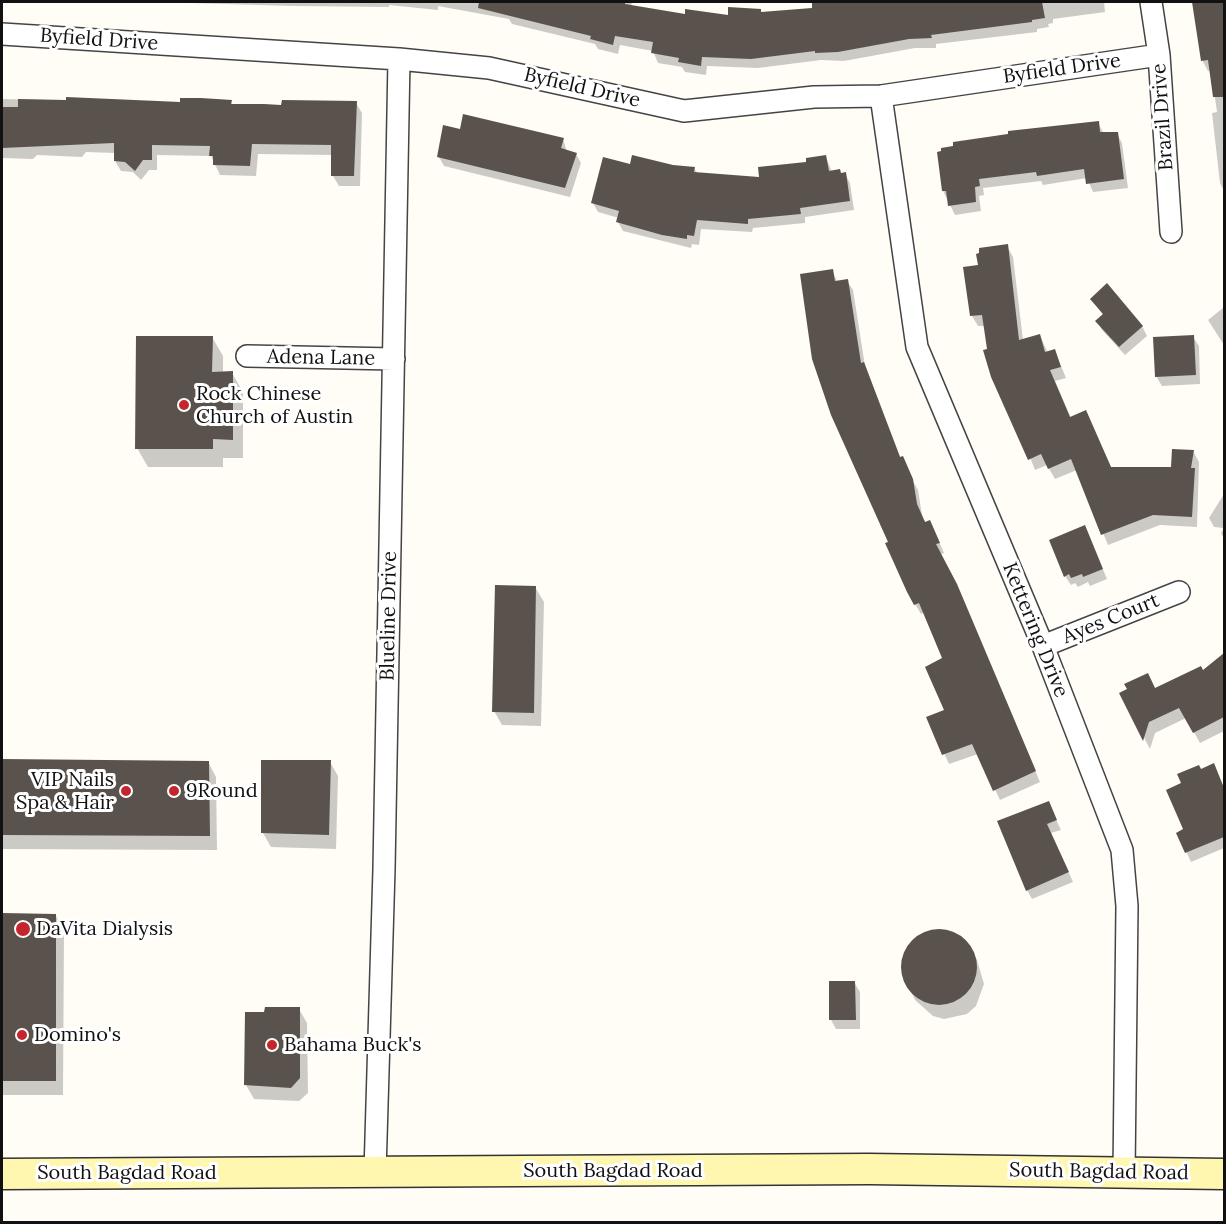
<!DOCTYPE html>
<style>
body{margin:0}
#map{position:relative;width:1226px;height:1224px;overflow:hidden;background:#fffdf5;font-family:Lora,serif}
canvas{display:block}
.frame{position:absolute;inset:0;border:3px solid #111;pointer-events:none}
</style>
<div id="map">
<canvas width="1226" height="1224"></canvas>
<div class="frame"></div>
</div>
<script>
const ctx = document.querySelector('canvas').getContext('2d');
ctx.lineJoin = 'round';
function fill(path, color) { ctx.fillStyle = color; ctx.fill(path, 'evenodd'); }
const toPath = rows => new Path2D(rows.map(r => 'M' + r).join(''));
function trace(path, color, width, dash) { ctx.strokeStyle = color; ctx.lineWidth = width; ctx.lineCap = dash ? 'butt' : 'round'; ctx.setLineDash(dash || []); ctx.stroke(path); }
function label(font, color, halo, rows, align = 'center') {
  ctx.font = font + ' Lora,serif'; ctx.lineWidth = 6; ctx.setLineDash([]); ctx.textBaseline = 'middle'; ctx.strokeStyle = halo; ctx.fillStyle = color; for (const [text, x, y, turn = 0] of rows) {
    ctx.save(); ctx.translate(x, y); ctx.rotate((+turn || 0) * Math.PI / 180); ctx.textAlign = isNaN(turn) ? turn : align; if (halo) ctx.strokeText(text, 0, 0); ctx.fillText(text, 0, 0); ctx.restore();
  }
}
fill(toPath([
 [93,2,138,2,138,3],
 [156,2,632,2,631,7,686,16,729,17,760,10,763,14,814,9,813,2,1104,2,1105,12,1053,19,1053,23,1048,24,1049,27,1037,29,1037,32,936,44,936,48,915,48,844,61,821,60,758,68,707,66,706,75,685,72,682,67,658,63,653,51,620,45,618,54,598,49,595,44,512,24,509,19,438,6,438,10,389,5,389,7,292,6],
 [1195,2,1224,2,1224,191,1220,183,1212,113,1217,112,1211,70,1208,71,1202,60],
 [2,99,181,103,231,102,233,105,283,106,356,103,362,113,360,186,339,186,333,176,333,155,258,154,256,176,220,175,211,156,157,155,157,170,149,170,141,180,133,172,121,171,115,161,115,153,86,152,82,157,37,155,33,159,2,158],
 [464,115,563,139,567,152,576,154,581,163,570,197,444,166,439,157,461,131],
 [1098,123,1103,132,1117,134,1122,143,1128,188,1093,192,1087,178,1043,185,1041,181,983,188,984,195,979,196,981,211,955,215,943,191,954,143,1051,127],
 [826,157,832,172,845,174,850,183,854,210,805,217,805,223,753,228,752,232,701,229,699,245,692,244,691,248,623,231,618,222,619,218,598,212,593,203,631,166,694,168,698,174,760,178],
 [1007,246,1013,257,1023,340,1040,336,1048,353,1055,351,1066,378,1055,381,1071,418,1091,423,1112,469,1172,468,1193,451,1199,462,1197,527,1160,525,1108,545,1077,470,1055,479,1047,465,1035,470,989,350,985,326,978,326,972,316,980,267],
 [832,271,837,281,847,281,853,290,865,366,901,459,918,490,922,515,926,524,930,522,935,532,944,553,941,554,961,596,1040,782,1000,800,978,754,949,764,928,718,946,710,944,659,925,612,921,614,908,592,890,543,833,415],
 [1092,299,1142,326,1147,336,1125,355,1102,330,1097,321,1103,315],
 [1223,308,1224,310,1224,345,1208,320],
 [212,337,223,356,223,373,232,373,243,392,243,458,223,458,223,467,148,467,137,448],
 [1193,337,1199,346,1200,384,1162,386,1156,376],
 [1224,494,1224,528,1214,527,1209,518],
 [1224,528,1224,539,1221,533],
 [1089,536,1107,579,1090,586,1088,582,1078,587,1075,583,1071,585,1065,576],
 [535,587,544,602,541,726,502,725,494,711],
 [1224,655,1224,731,1200,743,1186,718,1155,733,1150,749,1121,694,1155,690,1202,672],
 [2,761,208,762,216,777,217,850,2,849],
 [330,762,338,776,336,849,271,847,263,833],
 [1201,771,1218,774,1224,788,1224,848,1191,862,1178,833,1185,830],
 [1048,803,1061,830,1051,833,1073,882,1032,899,1027,890],
 [2,915,56,916,64,930,63,1095,2,1095],
 [936,930,959,936,969,945,977,960,984,984,976,1006,967,1014,944,1019,933,1016,915,1000,903,974,906,950,913,940,924,933],
 [830,982,854,982,860,992,860,1029,836,1029,831,1020],
 [299,1009,307,1023,308,1093,299,1101,254,1099,246,1085]
]), '#0003');
fill(toPath([
 [479,2,625,2,625,4,685,14,685,9,728,15,728,7,761,9,761,12,812,8,812,2,1042,2,1045,18,1032,20,1032,22,931,35,932,38,909,39,838,52,815,53,815,51,751,59,702,57,701,66,678,62,679,58,651,53,653,42,615,36,613,45,590,39,591,36,478,8],
 [1192,2,1224,2,1224,97,1213,97,1208,60,1201,61],
 [66,97,180,102,180,98,201,98,232,100,231,104,264,104,281,105,282,100,357,101,354,176,331,176,331,145,252,144,250,166,213,165,213,156,209,156,210,146,152,145,152,160,143,160,135,171,125,162,114,161,114,143,2,148,2,107,18,107,18,99,66,100],
 [463,114,564,138,561,148,577,153,565,188,437,157,443,125,460,129],
 [1099,121,1100,132,1118,132,1124,179,1086,184,1084,169,1037,176,1036,172,979,179,980,186,975,187,976,202,948,206,946,191,942,191,937,152,941,151,941,148,953,146,953,142,1008,134,1008,131],
 [632,155,673,165,695,167,694,172,759,177,758,167,806,162,806,158,826,155,829,171,840,169,841,173,846,172,850,201,800,208,801,214,748,219,748,224,697,220,694,236,687,235,687,239,662,235,616,222,619,211,591,203,603,157,630,164],
 [1008,244,1019,340,1040,334,1045,352,1055,349,1061,367,1050,370,1070,417,1086,410,1111,467,1171,467,1172,449,1194,450,1191,468,1195,468,1192,517,1153,515,1101,535,1071,459,1048,469,1041,454,1028,460,991,377,983,350,987,349,982,315,970,316,963,267,978,265,976,254,979,253,979,248],
 [833,269,835,281,848,279,861,363,864,362,900,457,903,456,913,479,917,504,925,522,930,520,940,543,936,544,957,584,1036,771,993,791,972,744,942,755,926,717,944,710,925,667,942,658,919,603,914,605,907,592,885,543,888,542,831,415,812,359,800,274],
 [1107,283,1143,326,1119,347,1095,321,1103,314,1090,299],
 [1194,335,1196,375,1155,377,1153,337],
 [136,336,213,336,212,372,233,371,233,440,213,439,213,449,135,449],
 [1085,525,1103,569,1083,577,1082,574,1071,578,1069,574,1064,577,1049,540],
 [495,585,536,586,534,713,492,712],
 [1224,653,1224,717,1193,733,1179,708,1149,722,1143,741,1119,693,1127,689,1124,684,1148,673,1155,688,1201,666,1203,670],
 [2,759,209,761,210,836,2,835],
 [261,760,331,760,329,835,261,833],
 [1214,763,1224,788,1224,837,1185,853,1176,833,1183,829,1166,790,1181,783,1177,774,1199,765,1201,769],
 [1049,801,1057,820,1047,824,1069,872,1026,891,997,821],
 [2,913,56,914,56,1081,2,1081],
 '901 967a38 38 0 1 1 76 0a38 38 0 1 1-76 0Z',
 [829,981,855,981,856,1020,829,1020],
 [265,1007,300,1007,300,1078,291,1088,244,1085,245,1012,264,1012]
]), '#5a524d');
const minor = toPath([
 [1151,2,1159,55,1171,232],
 [2,34,399,59,489,68,684,111,814,97,881,96,1159,55],
 [881,96,917,347,1043,646,1122,850,1127,906,1124,1173],
 [247,356,394,359],
 [1043,646,1179,592],
 [375,1172,384,869,399,59]
]);
const secondary = toPath([
 [2,1174,869,1169,1224,1174]
]);
trace(minor, '#444', 24);
trace(secondary, '#333', 33);
trace(minor, '#fff', 21);
trace(secondary, '#fff6b0', 30);
for (const [x, y, r, color] of [
 [184,405,6,"#c4262e"],
 [126,791,6,"#c4262e"],
 [174,791,6,"#c4262e"],
 [23,929,8,"#c4262e"],
 [22,1035,6,"#c4262e"],
 [272,1045,6,"#c4262e"]
]) { const dot = new Path2D(); dot.arc(x, y, r, 0, 2 * Math.PI); ctx.fillStyle = color; ctx.fill(dot); trace(dot, '#fff', 2); }
label('20px', '#111', '#fff', [
 ["Byfield Drive",99,40,4],
 ["Byfield Drive",1062,69,-8],
 ["Byfield Drive",582,88,13],
 ["Brazil Drive",1163,117,-94],
 ["Adena Lane",321,358,1],
 ["Blueline Drive",389,616,-89],
 ["Ayes Court",1111,619,-22],
 ["Kettering Drive",1035,630,68],
 ["South Bagdad Road",613,1171],
 ["South Bagdad Road",1099,1172,1],
 ["South Bagdad Road",127,1173]
]);
label('20px', '#111', '#fff', [
 ["Rock Chinese",196,394],
 ["Church of Austin",196,417],
 ["VIP Nails",114,780,"right"],
 ["Spa & Hair",114,803,"right"],
 ["9Round",186,791],
 ["DaVita Dialysis",36,929],
 ["Domino's",34,1035],
 ["Bahama Buck's",284,1045]
], 'left');
</script>
